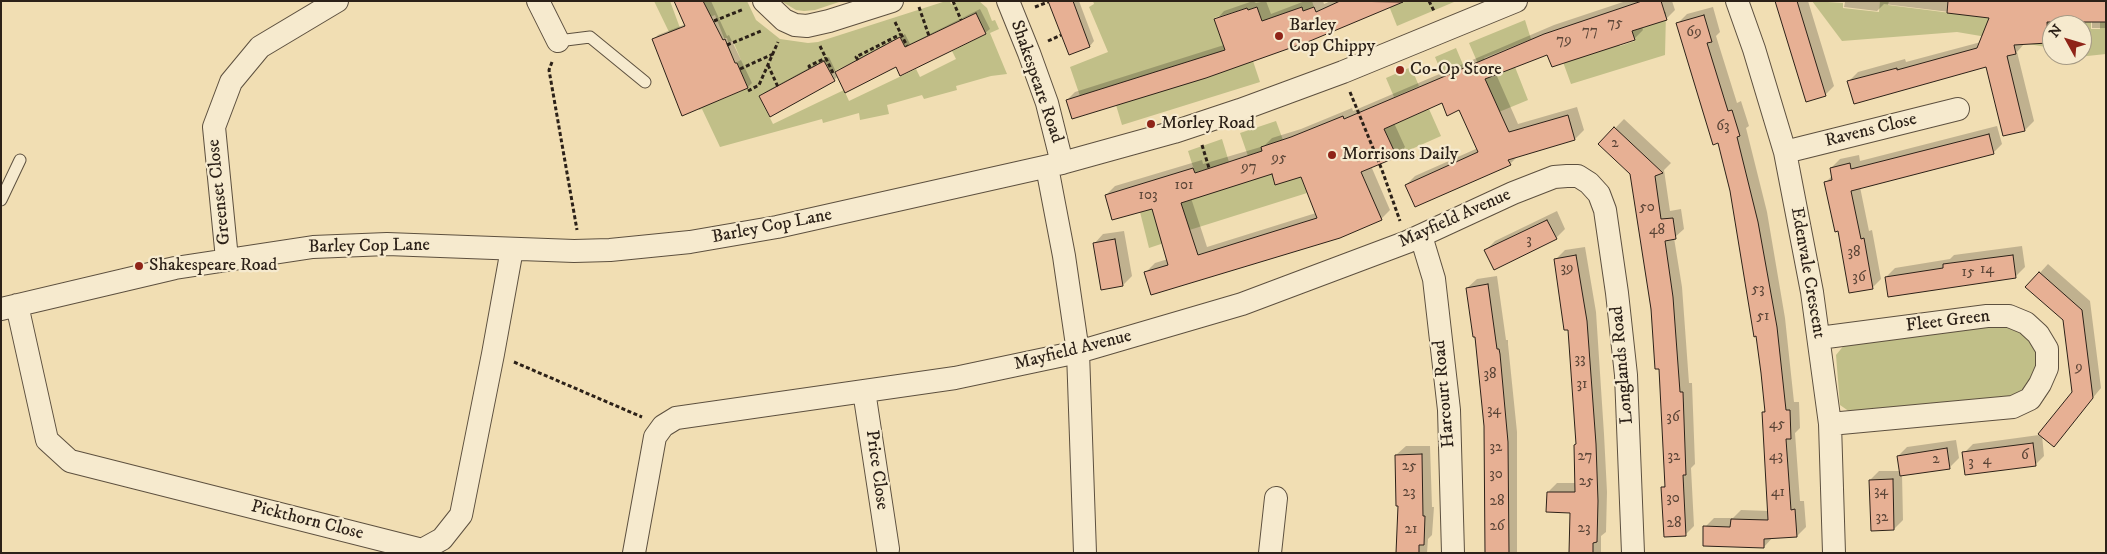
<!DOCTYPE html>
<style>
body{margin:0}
#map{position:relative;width:2107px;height:554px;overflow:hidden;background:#f1deb3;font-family:"IM FELL DW Pica",serif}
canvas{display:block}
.frame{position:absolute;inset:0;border:2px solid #2c2118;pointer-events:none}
.north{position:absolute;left:2042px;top:15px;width:50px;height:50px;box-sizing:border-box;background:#f6eace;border:1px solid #a59a85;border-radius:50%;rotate:309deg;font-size:14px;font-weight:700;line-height:20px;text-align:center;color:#2c2118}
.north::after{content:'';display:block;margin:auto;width:18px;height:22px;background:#8f2418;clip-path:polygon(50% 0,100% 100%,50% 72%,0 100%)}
</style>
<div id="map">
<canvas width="2107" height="554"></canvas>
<div class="frame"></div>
<div class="north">N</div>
</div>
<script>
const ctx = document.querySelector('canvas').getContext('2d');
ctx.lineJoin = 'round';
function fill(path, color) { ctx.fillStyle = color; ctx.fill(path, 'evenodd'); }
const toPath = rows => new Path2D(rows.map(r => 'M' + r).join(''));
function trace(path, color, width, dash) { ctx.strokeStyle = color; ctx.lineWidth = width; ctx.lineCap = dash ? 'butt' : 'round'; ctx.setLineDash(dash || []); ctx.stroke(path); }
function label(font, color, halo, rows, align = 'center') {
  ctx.font = font + ' "IM FELL DW Pica",serif'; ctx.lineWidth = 4.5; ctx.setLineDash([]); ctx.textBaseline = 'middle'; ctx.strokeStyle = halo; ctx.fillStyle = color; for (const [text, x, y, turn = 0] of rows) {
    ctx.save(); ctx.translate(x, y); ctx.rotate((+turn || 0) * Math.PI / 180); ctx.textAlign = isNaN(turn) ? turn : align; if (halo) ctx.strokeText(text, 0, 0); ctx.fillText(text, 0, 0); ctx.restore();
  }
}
fill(toPath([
 [654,1,670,1,680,28,707,75,718,101,748,88,737,62,741,60,733,41,728,42,727,38,724,38,715,15,710,17,703,1,747,1,756,20,780,39,808,43,818,42,946,1,950,1,951,4,959,1,979,1,987,8,992,21,995,20,999,29,990,33,1007,74,991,76,956,86,957,90,924,99,922,95,887,105,889,114,860,120,859,113,823,123,822,119,720,147,702,109,699,110,669,32],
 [975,13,986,34,952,51,956,59,920,77,916,69,849,101,844,90,773,124,759,96,824,61,831,73,900,38,905,47],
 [781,1,842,1,815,10,804,11,796,10],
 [1093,1,1312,1,1314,7,1303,11,1301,7,1263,23,1257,7,1248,10,1247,8,1214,18,1225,50,1199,59,1206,78,1253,61,1260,82,1122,125,1116,105,1184,64,1080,96,1070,67,1108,52,1089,7,1094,4],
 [1387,1,1394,3,1398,1,1454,2,1397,26],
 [1812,1,1843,3,1843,8,1879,12,1880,1,1889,1,1888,5,1990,18,2080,15,2080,22,2091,22,2091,29,2100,29,2100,22,2106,22,2106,54,2078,57,2077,55,2082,55,2082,25,2052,25,2052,48,1957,32,1842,41],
 [1666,12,1665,55,1571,84,1563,62,1617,36,1620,46,1635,41,1632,31,1656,23,1654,16],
 [1525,20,1531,39,1484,58,1492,77,1515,67,1528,100,1499,112,1469,43],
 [1456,48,1464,67,1443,76,1435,57],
 [1411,67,1419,86,1394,97,1386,78],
 [1429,109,1441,136,1396,156,1388,137,1379,131],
 [1276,121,1283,140,1262,147,1262,151,1248,156,1240,133],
 [1222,139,1229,162,1195,173,1188,151],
 [1298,169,1307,193,1180,233,1164,243,1149,248,1140,212,1272,174,1275,184],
 [2000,324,2026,335,2035,350,2035,370,2025,390,2015,396,1850,412,1840,405,1836,355,1845,344]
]), '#c1bf88');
fill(toPath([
 [677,1,711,1,727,36,729,35,752,83,748,87,682,114,653,40,658,35,686,24],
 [1049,1,1079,1,1094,41,1090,46,1070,54],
 [1253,1,1256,3,1266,1,1271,14,1305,1,1323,1,1324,4,1331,1,1396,1,1309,40,1067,100,1075,92,1224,45,1216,20,1224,11],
 [1626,1,1672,1,1675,10,1666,19,1642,27,1643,30,1634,39,1547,53,1496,74,1518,124,1577,107,1584,130,1575,139,1518,156,1510,164,1406,185,1415,176,1478,148,1460,108,1442,102,1394,123,1405,147,1396,156,1371,166,1390,210,1381,219,1146,272,1155,263,1168,259,1153,207,1106,195,1115,186,1202,160,1203,164,1264,146,1272,138,1301,129,1352,108,1353,111,1554,25],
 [1273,172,1302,175,1316,213,1207,247,1191,198],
 [1782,1,1808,1,1834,86,1825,95],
 [1841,1,2106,1,2106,28,2092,28,2092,21,2055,21,2056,25,2052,25,2052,37,2047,42,2024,44,2017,52,2034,121,2025,130,1987,66,1849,81,1858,72,1905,59,1906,62,1981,42,1990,17,1884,4,1877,11,1844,7,1845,2],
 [1713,7,1720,32,1716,36,1737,103,1741,101,1749,126,1746,128,1767,212,1785,318,1794,402,1799,402,1800,428,1795,433,1800,501,1804,501,1806,527,1797,536,1773,537,1764,547,1705,527,1714,518,1733,518,1741,510,1769,511,1763,412,1766,409,1757,335,1731,191,1719,142,1678,23,1687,14],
 [980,9,990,29,985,33,896,66,838,76,834,80,761,96,765,92,829,57,836,72,841,68,905,34,910,44],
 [1624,119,1671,163,1664,170,1670,211,1681,209,1684,229,1674,238,1682,287,1689,383,1692,383,1695,464,1691,468,1694,526,1685,535,1662,488,1666,484,1660,367,1657,368,1647,275,1631,174,1600,144],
 [1997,126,2002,144,1993,153,1860,187,1869,231,1872,230,1881,279,1872,288,1839,230,1825,183,1833,175,1831,168,1840,159,1859,155,1860,161],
 [1557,211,1565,229,1556,238,1486,250,1495,241],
 [1124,231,1132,276,1123,285,1094,244,1103,234],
 [2022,246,2025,267,2016,276,1886,277,1895,268,1950,259,1954,255],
 [1585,247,1596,312,1604,434,1607,492,1606,532,1601,536,1601,553,1570,553,1572,512,1548,492,1557,483,1576,483,1577,443,1569,328,1556,259,1565,250],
 [2048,264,2090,301,2101,388,2054,445,2042,435,2044,456,2035,465,1964,453,1973,444,2039,435,2073,392,2064,320,2027,287],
 [1497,276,1506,340,1508,340,1508,344,1517,432,1517,553,1486,553,1485,426,1479,367,1467,288,1477,279],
 [1956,440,1959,458,1949,468,1902,474,1903,520,1894,529,1870,480,1879,471,1900,471,1898,456,1907,447],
 [1406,446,1430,446,1432,507,1434,507,1432,535,1428,539,1427,553,1397,553,1399,505,1396,455]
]), '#0003');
const building = toPath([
 [674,1,703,1,723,40,725,39,735,63,737,63,748,88,682,116,652,39,685,26,674,1],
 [1048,1,1073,1,1090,47,1069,55,1048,1],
 [1340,1,1403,2,1310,41,1206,78,1072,119,1066,100,1225,50,1214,19,1247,8,1248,10,1257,7,1262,21,1302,7,1303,11,1314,7,1316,12,1340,1],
 [1642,1,1661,1,1667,20,1632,31,1635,40,1552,67,1547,55,1485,79,1509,132,1568,115,1575,140,1508,160,1511,165,1415,207,1405,185,1478,152,1459,110,1447,116,1442,103,1384,129,1397,157,1361,172,1382,220,1340,238,1151,295,1144,272,1168,265,1152,209,1112,220,1105,195,1193,168,1195,173,1262,151,1261,147,1291,137,1343,116,1344,119,1544,34,1642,1],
 [1272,174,1275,185,1301,177,1317,218,1198,255,1181,203,1272,174],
 [1775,1,1797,1,1826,96,1806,102,1775,1],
 [1948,1,2106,1,2106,22,2047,22,2048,43,2014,45,2016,54,2007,56,2025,131,2003,136,1986,67,1854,104,1847,81,1897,68,1897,70,1977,48,1989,18,1947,13,1948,1],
 [976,13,986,34,900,76,896,67,845,93,835,72,900,37,905,47,976,13],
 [1704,15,1712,42,1707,43,1728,111,1732,110,1740,136,1737,137,1758,222,1777,327,1786,410,1790,410,1791,439,1786,439,1791,510,1795,509,1797,537,1764,539,1764,548,1703,546,1703,526,1730,527,1731,519,1768,520,1762,412,1765,412,1761,373,1756,336,1754,337,1730,191,1718,143,1713,145,1676,23,1704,15],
 [824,61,835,81,770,117,759,96,824,61],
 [1614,127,1663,173,1655,176,1661,219,1673,218,1676,239,1665,241,1673,297,1680,392,1683,392,1686,475,1683,475,1686,536,1664,537,1661,487,1665,487,1659,369,1655,369,1651,309,1630,174,1598,144,1614,127],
 [1989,134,1994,154,1851,191,1861,239,1864,238,1873,289,1849,293,1838,231,1835,232,1824,182,1832,180,1830,168,1850,163,1851,169,1989,134],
 [1547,220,1557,239,1494,270,1484,250,1547,220],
 [1115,239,1123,286,1101,290,1093,243,1115,239],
 [1576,255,1587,321,1596,444,1598,501,1597,542,1593,543,1593,553,1569,553,1570,513,1546,512,1547,492,1575,492,1574,445,1576,444,1568,330,1564,330,1554,259,1576,255],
 [2013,255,2016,278,1888,297,1885,277,1943,268,1943,264,2013,255],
 [2039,272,2082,310,2093,398,2054,447,2038,434,2072,392,2063,320,2025,287,2039,272],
 [1488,284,1497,349,1499,349,1500,354,1508,442,1509,553,1485,553,1484,426,1475,337,1473,337,1466,288,1488,284],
 [2033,443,2036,466,1965,475,1962,452,2033,443],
 [1947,448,1950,469,1900,476,1897,456,1947,448],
 [1422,454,1423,516,1425,516,1424,545,1419,545,1419,553,1396,553,1398,506,1396,506,1395,455,1422,454],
 [1893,479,1894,530,1871,531,1869,480,1893,479]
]);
fill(building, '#e7b094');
trace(building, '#2c2118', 1);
const lane = toPath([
 [558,41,590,37,645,82],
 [1,200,20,160]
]);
const street = toPath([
 [538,1,558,41],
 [764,1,784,20,795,25,807,26,829,21,892,1],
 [1008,1,1029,53,1047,103,1062,163],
 [1737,1,1754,49,1785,152,1812,292,1830,424,1834,553],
 [1785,152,1958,109],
 [1047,167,1064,256,1078,352,1085,553],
 [1421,236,1434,279,1449,410,1453,553],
 [227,259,214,127,231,82,260,47,337,1],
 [17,305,47,440,70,461,422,550,442,539,461,515,493,354,512,249],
 [1,309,175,268,313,247,387,244,574,251,610,250,690,242,777,227,1062,163,1174,132,1240,110,1343,72,1516,1],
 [1819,338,1987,316,2009,316,2026,323,2038,334,2047,349,2047,368,2040,384,2030,399,2013,407,1830,424],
 [864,391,888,549],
 [634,553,655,437,663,426,676,418,955,378,1078,352,1242,304,1407,242,1513,193,1554,177,1567,176,1578,176,1589,183,1599,194,1605,210,1617,293,1626,375,1633,553],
 [1270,553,1276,498]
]);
trace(lane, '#5d503f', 13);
trace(street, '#5d503f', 24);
trace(toPath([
 [953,1,961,20],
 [1429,1,1434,11],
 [919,7,929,36],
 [1035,7,1048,2],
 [714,21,744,9],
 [895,22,907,46],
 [1048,41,1061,35],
 [727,45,761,31],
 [820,46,833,73],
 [858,60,856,57,901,34],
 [552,62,549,70,577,230],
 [768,65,778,87],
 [810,68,809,66,826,58],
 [740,69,773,54],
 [748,91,759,85,778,42],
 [1350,92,1382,170,1400,221],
 [1202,145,1209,168],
 [514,362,642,417]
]), '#2c2118', 3, [4, 2.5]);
trace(lane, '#f6eace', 11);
trace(street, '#f6eace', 22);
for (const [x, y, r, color] of [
 [1279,36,5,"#8f2418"],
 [1400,70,5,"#8f2418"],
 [1151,124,5,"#8f2418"],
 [1332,155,5,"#8f2418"],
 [139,266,5,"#8f2418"]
]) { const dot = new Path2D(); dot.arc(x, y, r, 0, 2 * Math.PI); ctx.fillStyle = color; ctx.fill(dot); trace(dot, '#f6eace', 2); }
label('15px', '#5b4537', null, [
 ["75",1615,24],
 ["77",1590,32],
 ["69",1694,33],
 ["79",1564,41],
 ["63",1723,127],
 ["2",1615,144],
 ["95",1279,159],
 ["97",1249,168],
 ["101",1184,186],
 ["103",1148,196],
 ["50",1647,208],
 ["48",1657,231],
 ["3",1529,241],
 ["38",1854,253],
 ["39",1567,269],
 ["14",1987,270],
 ["15",1968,273],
 ["36",1859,278],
 ["53",1758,290],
 ["51",1763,317],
 ["33",1580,360],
 ["9",2079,368],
 ["38",1490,375],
 ["31",1582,385],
 ["34",1494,411],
 ["36",1673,418],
 ["45",1777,425],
 ["32",1496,448],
 ["6",2025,456],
 ["27",1585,457],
 ["32",1674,457],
 ["43",1776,457],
 ["2",1936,460],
 ["4",1987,461],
 ["3",1971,463],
 ["25",1409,467],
 ["30",1496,475],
 ["25",1586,482],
 ["34",1881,492],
 ["23",1409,493],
 ["41",1778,493],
 ["30",1673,499],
 ["28",1497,502],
 ["32",1882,518],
 ["28",1674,524],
 ["26",1497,527],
 ["23",1584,529],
 ["21",1411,530]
]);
label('18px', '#2c2118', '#f6eace', [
 ["Barley",1289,26],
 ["Cop Chippy",1289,47],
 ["Co-Op Store",1410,70],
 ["Morley Road",1161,124],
 ["Morrisons Daily",1342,155],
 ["Shakespeare Road",149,266]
], 'left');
label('18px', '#2c2118', '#f6eace', [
 ["Shakespeare Road",1036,82,71],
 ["Ravens Close",1871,131,-14],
 ["Greenset Close",220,192,-96],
 ["Mayfield Avenue",1455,219,-24],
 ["Barley Cop Lane",772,227,-11],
 ["Barley Cop Lane",369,247,-1],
 ["Edenvale Crescent",1807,273,80],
 ["Fleet Green",1948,322,-7],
 ["Mayfield Avenue",1073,351,-14],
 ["Longlands Road",1623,365,-95],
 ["Harcourt Road",1445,394,-95],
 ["Price Close",876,470,82],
 ["Pickthorn Close",307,521,14]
]);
</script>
